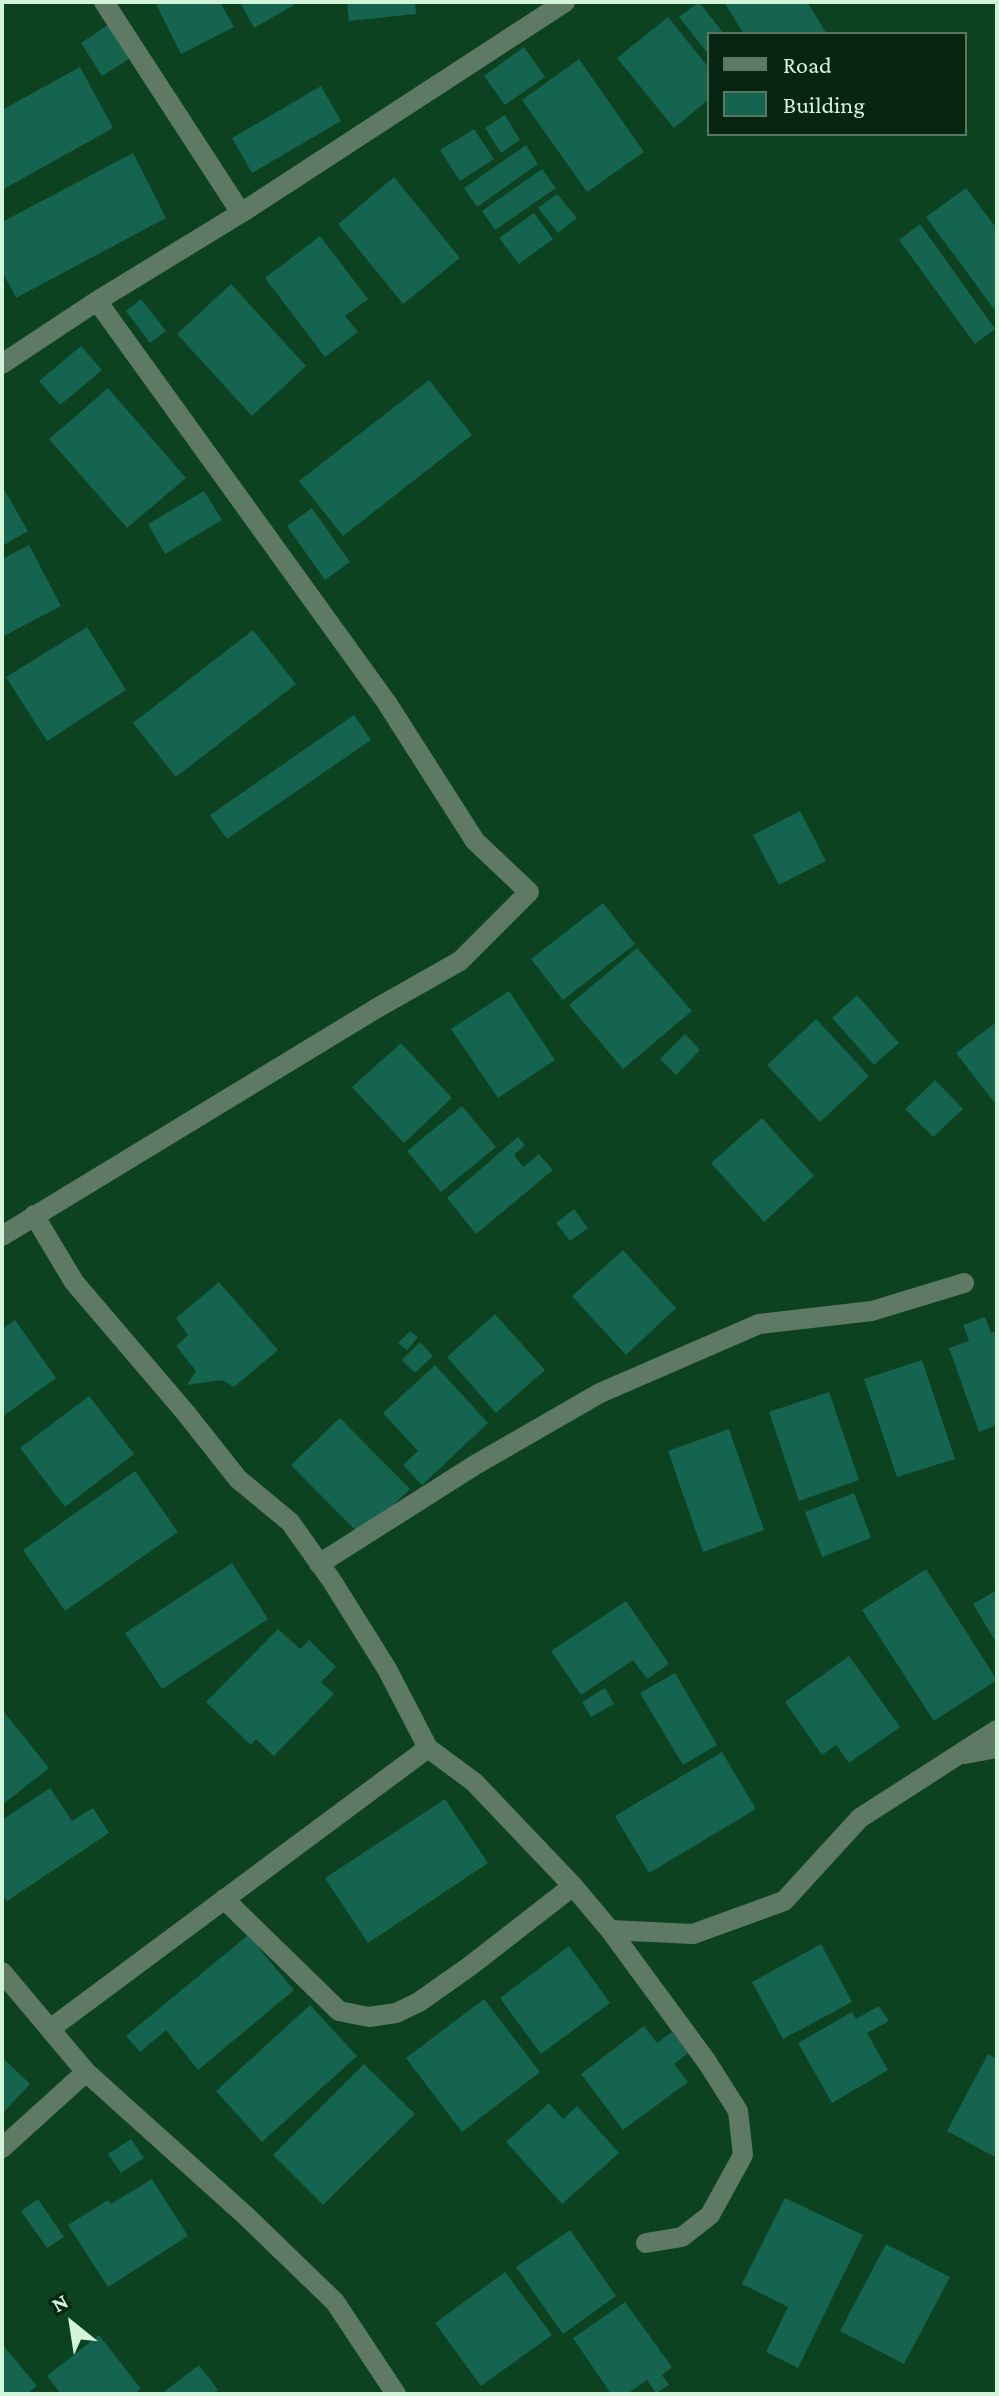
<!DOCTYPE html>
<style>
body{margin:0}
#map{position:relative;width:999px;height:2396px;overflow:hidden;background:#0c421f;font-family:"Crimson Pro",serif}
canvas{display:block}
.frame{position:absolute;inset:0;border:4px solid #d2f4d9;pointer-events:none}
.legend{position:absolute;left:707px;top:32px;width:260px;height:104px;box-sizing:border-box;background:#082511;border:2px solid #597861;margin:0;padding:10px 14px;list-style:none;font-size:24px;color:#d2f4d9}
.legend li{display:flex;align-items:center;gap:16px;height:40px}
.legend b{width:40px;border:2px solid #597861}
.north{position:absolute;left:32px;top:2284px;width:80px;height:80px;-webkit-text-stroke:6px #082511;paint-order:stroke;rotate:330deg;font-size:22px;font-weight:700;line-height:32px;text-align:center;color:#d2f4d9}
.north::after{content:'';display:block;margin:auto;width:28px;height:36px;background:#d2f4d9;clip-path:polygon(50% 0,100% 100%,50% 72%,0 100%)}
</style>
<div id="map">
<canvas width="999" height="2396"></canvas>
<div class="frame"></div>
<ul class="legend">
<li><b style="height:10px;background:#5f7a64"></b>Road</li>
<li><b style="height:22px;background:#14644f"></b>Building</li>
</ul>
<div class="north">N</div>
</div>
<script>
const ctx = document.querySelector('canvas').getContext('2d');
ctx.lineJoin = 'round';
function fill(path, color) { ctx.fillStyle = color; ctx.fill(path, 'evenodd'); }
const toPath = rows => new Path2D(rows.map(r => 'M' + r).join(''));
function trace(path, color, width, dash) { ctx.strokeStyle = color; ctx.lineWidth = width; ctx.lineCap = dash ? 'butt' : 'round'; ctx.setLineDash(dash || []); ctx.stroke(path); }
fill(toPath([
 [155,2,220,2,234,27,181,54],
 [240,2,299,2,254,28],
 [347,2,415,2,416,14,349,21],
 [699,2,724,34,709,34,709,55,679,17],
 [724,2,807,2,827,34,744,34],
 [668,17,709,68,709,99,674,128,617,58],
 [108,25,129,59,102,76,81,43],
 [524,47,545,77,505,105,484,76],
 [579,59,644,152,587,192,522,100],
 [80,67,113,128,2,190,2,110],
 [321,86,341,121,252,173,232,138],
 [505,115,520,140,501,153,485,128],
 [474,129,494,159,460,181,440,150],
 [526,145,538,164,477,207,464,188],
 [133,153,166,218,16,298,2,271,2,222],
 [542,169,556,188,495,230,482,211],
 [394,177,460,258,403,304,338,224],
 [966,188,997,229,997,313,926,217],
 [557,194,577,218,558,233,538,208],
 [534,213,553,239,519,264,499,238],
 [920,224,995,329,975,344,899,240],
 [320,236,368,299,345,316,358,332,325,357,265,278],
 [231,284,306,366,252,416,177,334],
 [141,299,166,331,150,343,126,311],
 [81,346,102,370,60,405,39,381],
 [429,380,472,435,343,536,299,481],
 [108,388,186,478,127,528,49,439],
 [2,486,28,531,2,546],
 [204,491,222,520,165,554,148,524],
 [312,508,350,562,325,580,287,526],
 [29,545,61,606,2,637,2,559],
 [87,627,126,690,47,741,6,677],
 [253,630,296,684,176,777,133,723],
 [354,715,371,740,227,839,210,815],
 [800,811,826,861,779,885,753,835],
 [603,903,635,944,563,1000,531,959],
 [637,948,692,1011,623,1069,569,1005],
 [509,991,555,1060,498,1098,451,1029],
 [857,995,899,1043,874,1065,832,1018],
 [816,1019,869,1076,820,1122,767,1065],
 [995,1023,997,1026,997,1106,956,1053],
 [685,1034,700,1050,676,1075,660,1059],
 [401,1043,452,1098,404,1143,352,1087],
 [935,1080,963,1109,933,1137,905,1109],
 [462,1106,496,1147,441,1192,407,1151],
 [762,1118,814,1176,764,1222,711,1163],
 [518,1137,525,1145,514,1155,523,1167,539,1154,553,1170,476,1234,447,1198],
 [574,1209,588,1228,570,1241,556,1223],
 [623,1250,676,1308,626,1355,572,1296],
 [219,1282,278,1350,234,1387,222,1380,187,1385,196,1371,176,1346,188,1335,176,1318],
 [495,1314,545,1370,496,1413,447,1357],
 [985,1317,991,1333,997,1330,997,1425,979,1432,949,1348,969,1341,963,1325],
 [15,1320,56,1378,2,1417,2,1329],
 [410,1331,418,1337,407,1350,398,1343],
 [420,1342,433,1356,415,1373,402,1360],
 [922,1360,955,1459,897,1477,864,1379],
 [435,1365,488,1423,422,1485,403,1465,418,1451,383,1413],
 [829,1392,859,1480,799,1501,769,1412],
 [89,1396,134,1454,65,1507,20,1448],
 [340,1418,410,1489,361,1536,291,1465],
 [729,1429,764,1530,703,1552,668,1451],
 [135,1471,178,1532,65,1611,23,1550],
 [854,1493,871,1538,822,1557,805,1512],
 [232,1563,268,1619,162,1689,125,1633],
 [926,1569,997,1680,934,1721,862,1610],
 [997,1590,997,1644,973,1604],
 [626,1601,669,1664,647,1679,633,1660,581,1695,551,1651],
 [278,1629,300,1649,309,1640,336,1667,321,1682,334,1694,274,1756,256,1739,251,1745,206,1702],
 [849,1656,900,1727,849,1763,836,1745,822,1755,785,1702],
 [675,1673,717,1745,683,1765,640,1693],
 [605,1688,614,1704,591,1717,582,1702],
 [4,1712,49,1768,2,1805,2,1713],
 [722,1752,756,1809,649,1873,615,1816],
 [50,1788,72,1821,93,1808,109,1833,7,1901,2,1894,2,1820],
 [445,1799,488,1863,368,1943,325,1878],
 [248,1935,294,1990,198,2070,166,2030,140,2052,126,2036],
 [821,1944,852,2002,783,2039,752,1982],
 [569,1946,610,2003,541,2054,500,1998],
 [484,1999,540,2072,462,2132,406,2058],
 [310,2005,357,2056,262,2142,216,2091],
 [879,2006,889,2021,867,2033,888,2070,832,2103,798,2043,852,2012,856,2019],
 [644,2026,657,2043,672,2032,688,2053,674,2064,688,2082,623,2130,581,2074],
 [988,2054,997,2059,997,2158,947,2131],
 [2,2057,30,2084,2,2114],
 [364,2064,415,2114,323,2205,273,2155],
 [549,2103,563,2119,577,2106,619,2153,562,2204,506,2142],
 [131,2139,144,2158,121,2173,108,2154],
 [152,2179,188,2236,108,2287,68,2225,108,2200,111,2204],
 [785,2198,863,2235,798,2368,766,2352,788,2307,742,2284],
 [38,2199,64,2237,47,2248,21,2211],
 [570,2230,616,2296,563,2334,516,2267],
 [886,2244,950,2277,904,2364,840,2331],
 [505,2272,552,2335,481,2386,435,2323],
 [625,2302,672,2367,662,2375,669,2385,656,2393,647,2380,627,2394,611,2394,573,2338],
 [99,2335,141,2389,134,2394,61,2394,47,2376],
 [2,2344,37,2386,27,2394,2,2394],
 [199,2365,218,2390,212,2394,161,2394]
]), '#14644f');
trace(toPath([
 [104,2,241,213],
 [2,364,97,301,241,213,565,2],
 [34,1215,74,1282,185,1412,238,1479,290,1522,332,1581,387,1669,428,1748,474,1782,573,1886,610,1930,707,2062,738,2111,743,2155,710,2215,682,2237,646,2243],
 [2,1236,377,1008,460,961,529,892,475,841,387,703,97,301],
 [319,1564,475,1465,600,1393,759,1324,872,1311,964,1283],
 [965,1754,997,1748],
 [224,1899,339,2011,369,2017,396,2013,419,2002,470,1966,573,1886],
 [610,1930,693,1934,784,1901,860,1818,997,1730],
 [2,1972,86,2072,2,2148],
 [50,2029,428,1748],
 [86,2072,245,2215,335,2302,396,2394]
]), '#5f7a64', 20);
</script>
